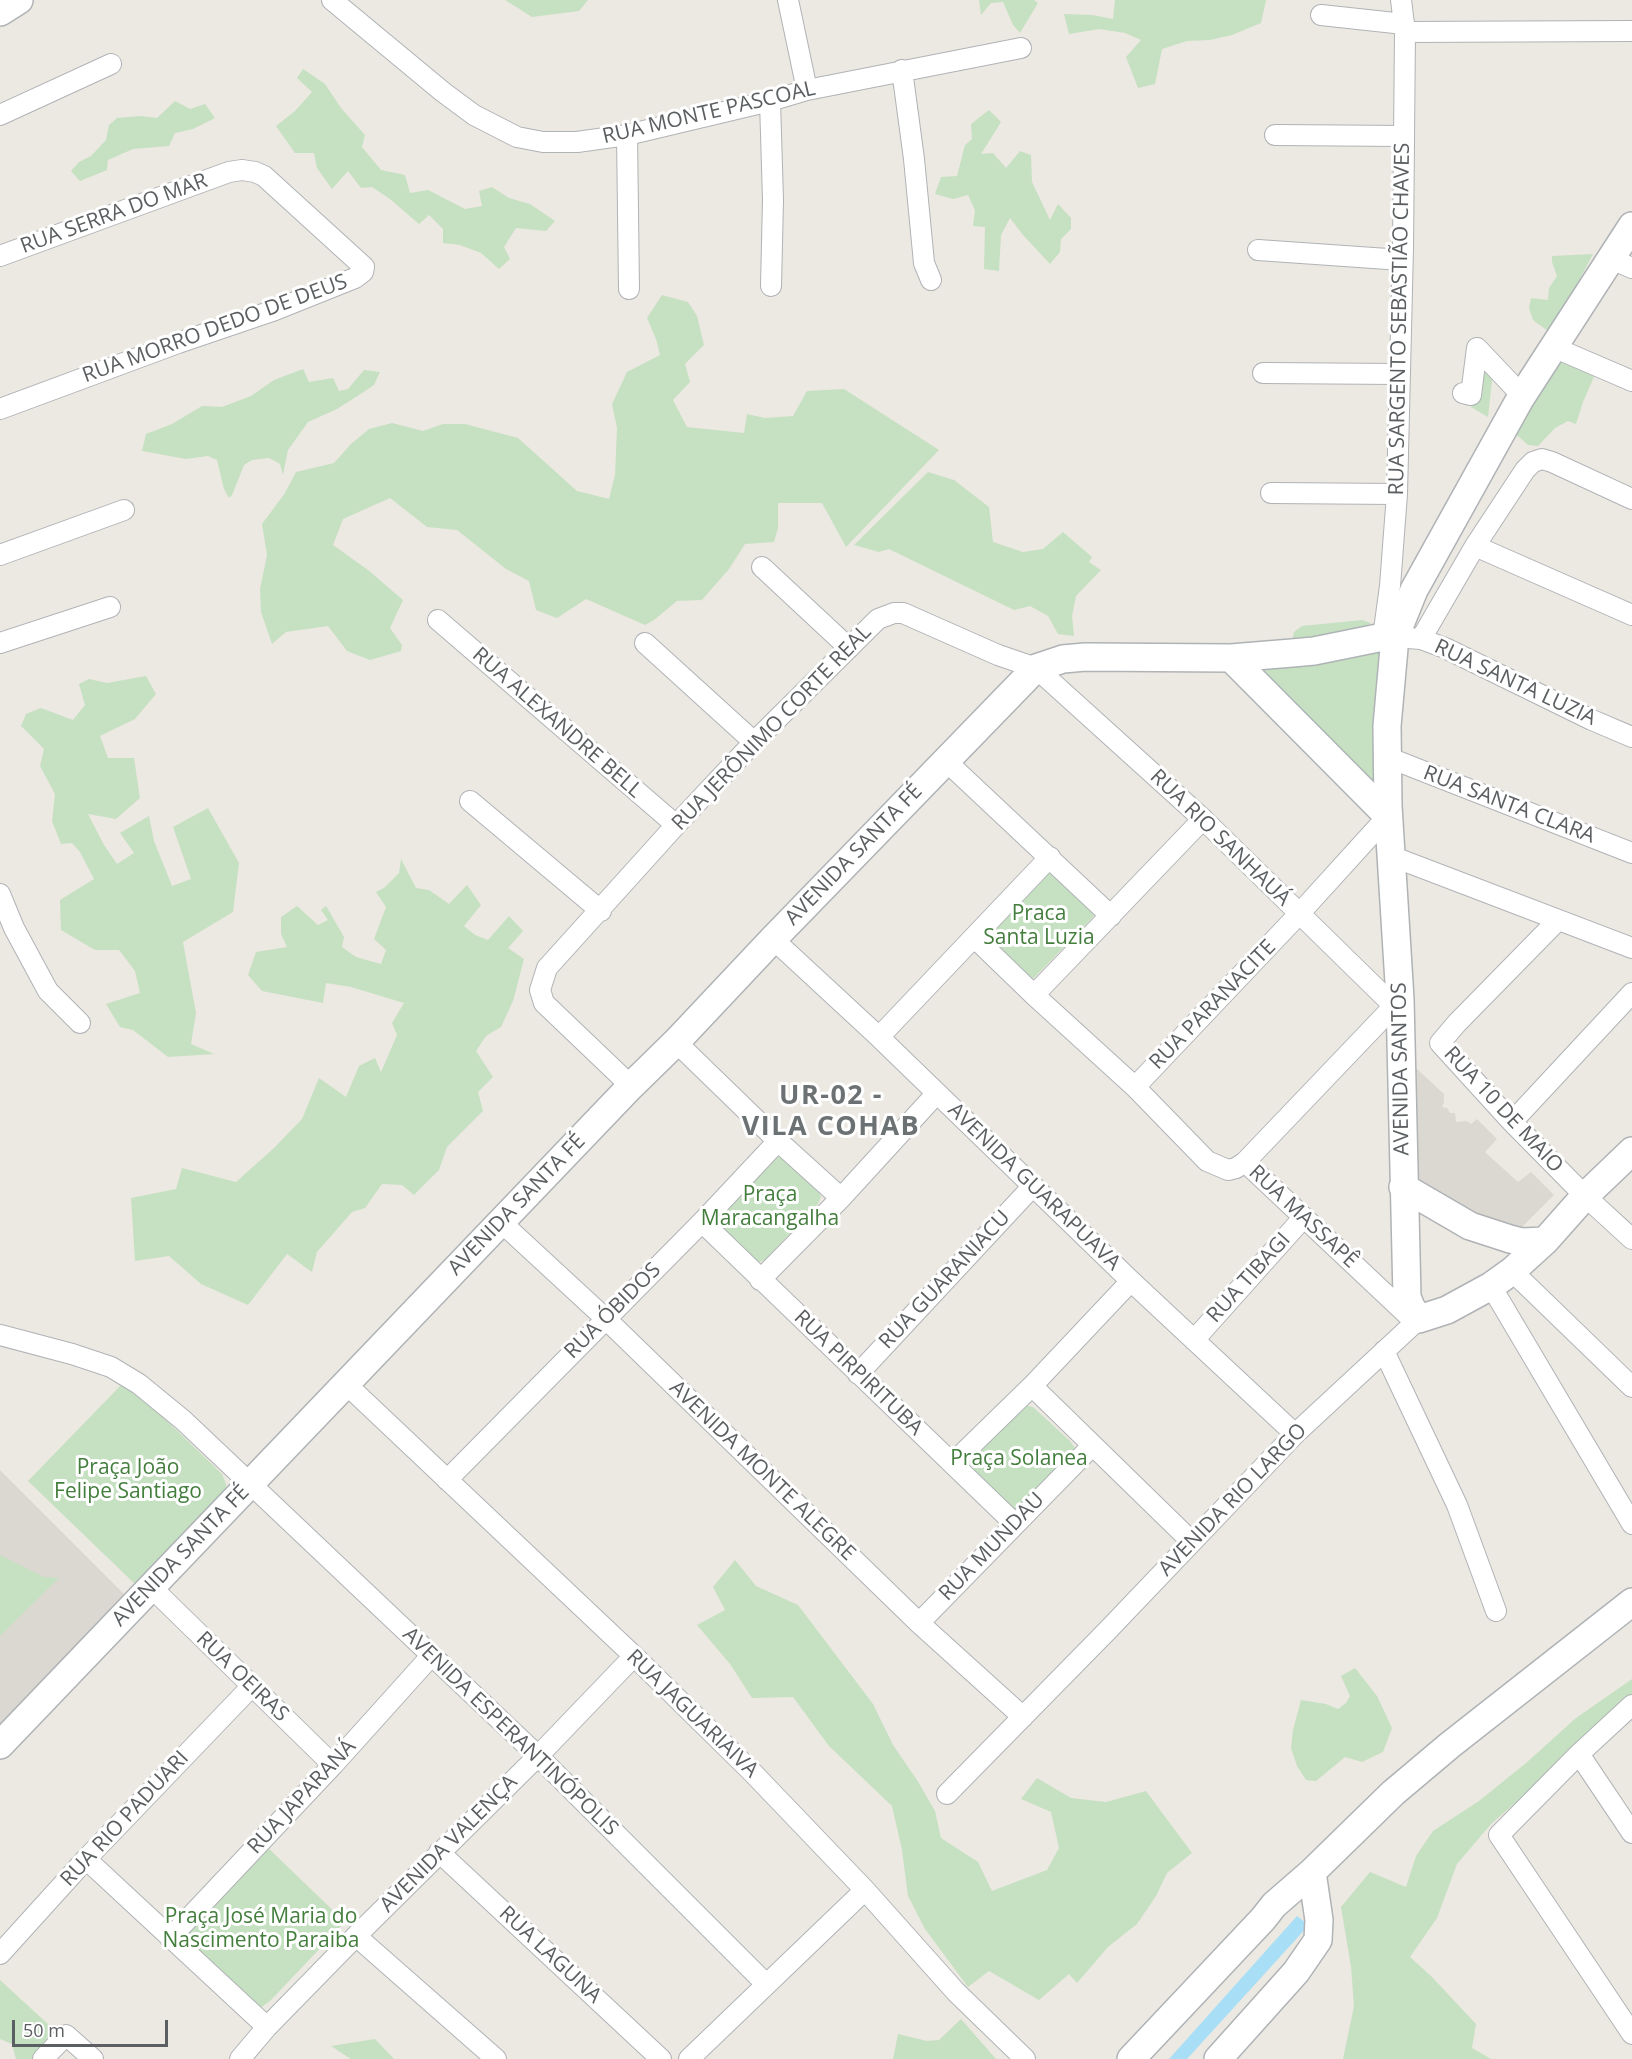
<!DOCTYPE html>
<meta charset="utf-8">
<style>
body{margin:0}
#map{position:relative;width:1632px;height:2059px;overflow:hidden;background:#ece8e2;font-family:"Open Sans",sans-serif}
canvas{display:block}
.scale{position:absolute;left:12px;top:2020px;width:156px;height:27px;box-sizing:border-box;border:3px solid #5b5f61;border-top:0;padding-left:8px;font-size:18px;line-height:21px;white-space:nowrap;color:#5b5f61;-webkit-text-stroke:4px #fff;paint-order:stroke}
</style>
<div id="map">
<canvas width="1632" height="2059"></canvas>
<div class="scale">50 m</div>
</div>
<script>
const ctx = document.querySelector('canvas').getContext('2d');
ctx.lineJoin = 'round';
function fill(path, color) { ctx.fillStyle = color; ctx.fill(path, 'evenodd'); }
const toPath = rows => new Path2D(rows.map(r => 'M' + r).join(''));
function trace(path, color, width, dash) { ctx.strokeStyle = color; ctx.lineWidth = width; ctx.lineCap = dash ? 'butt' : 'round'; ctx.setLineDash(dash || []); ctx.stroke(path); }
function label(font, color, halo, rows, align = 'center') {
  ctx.font = font + ' "Open Sans",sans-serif'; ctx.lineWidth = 6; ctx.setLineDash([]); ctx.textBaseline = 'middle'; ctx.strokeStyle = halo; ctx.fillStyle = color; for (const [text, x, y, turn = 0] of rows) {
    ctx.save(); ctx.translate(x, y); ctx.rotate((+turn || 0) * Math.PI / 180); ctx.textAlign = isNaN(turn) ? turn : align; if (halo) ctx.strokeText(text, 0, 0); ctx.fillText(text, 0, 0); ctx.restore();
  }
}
fill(toPath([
 [1404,1057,1444,1094,1444,1102,1442,1107,1447,1108,1450,1113,1455,1113,1456,1122,1467,1121,1471,1124,1477,1119,1497,1139,1485,1152,1518,1182,1531,1172,1554,1195,1514,1235,1415,1195],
 [0,1470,128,1598,0,1729]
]), '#dbd8d1');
fill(toPath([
 [505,0,588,0,579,11,532,17],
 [979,0,1034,0,1038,3,1020,33,1013,25,1003,2,991,3,981,15],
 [1115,0,1266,0,1261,23,1232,35,1210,40,1187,41,1162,49,1155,84,1138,88,1126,57,1141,40,1125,33,1099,29,1069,34,1064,14,1092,15,1113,19],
 [303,69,325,84,341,108,365,135,362,147,381,170,405,175,410,193,428,190,465,209,482,206,479,191,492,187,509,198,530,204,555,221,546,231,516,228,504,247,510,259,499,269,481,253,460,245,443,243,443,229,429,215,419,224,390,199,372,187,361,188,348,171,332,189,317,168,314,153,295,153,276,126,295,111,312,92,297,78],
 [175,101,190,109,205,104,215,118,193,129,175,133,169,146,133,149,108,160,107,170,80,181,71,171,79,162,91,156,106,140,109,125,117,118,141,116,157,118],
 [989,110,1001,122,981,154,993,153,1006,168,1020,151,1031,155,1032,182,1050,220,1058,204,1071,218,1071,229,1061,239,1060,252,1050,264,1023,235,1010,218,1001,235,999,271,984,269,985,227,973,226,975,210,968,195,953,199,935,194,941,177,957,176,965,145,972,139,971,124],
 [1593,254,1573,292,1548,331,1533,320,1529,308,1531,298,1548,300,1549,288,1557,276,1552,262,1552,256],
 [662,295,688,302,697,316,704,345,685,364,690,382,673,400,687,427,744,433,747,414,765,418,793,416,807,391,844,389,939,450,846,547,822,503,778,503,778,528,774,542,745,544,729,569,702,600,677,601,654,620,645,625,586,599,557,618,536,610,529,581,506,569,457,530,427,527,390,498,343,519,333,545,368,570,403,600,390,628,402,645,401,651,370,660,347,651,328,626,286,632,272,644,261,612,260,589,267,555,262,524,285,493,296,472,334,463,351,444,369,429,392,423,423,431,443,424,465,424,518,438,577,491,609,499,615,475,617,428,612,404,627,372,660,355,656,339,647,318],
 [1480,357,1493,371,1488,417,1471,407],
 [1560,357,1596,372,1583,402,1576,424,1568,421,1555,428,1538,446,1528,445,1508,427],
 [303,369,309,382,333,378,339,391,348,389,364,370,380,372,374,385,362,393,337,409,308,422,288,450,283,475,280,464,269,458,252,460,244,465,232,495,229,498,224,489,217,460,208,456,186,459,142,451,146,434,172,424,202,406,222,407,251,396,274,380],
 [928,472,954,480,989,507,993,542,1023,552,1043,549,1063,532,1092,557,1089,562,1101,570,1076,596,1072,616,1074,636,1058,634,1048,616,1030,606,1014,610,889,549,879,552,854,545],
 [1362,620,1371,623,1358,631,1290,650,1294,632,1302,626],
 [1383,637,1389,822,1243,662],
 [146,676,156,694,135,719,100,736,108,758,134,758,140,798,116,819,88,814,104,845,117,864,134,853,120,833,149,816,154,841,172,886,191,879,173,827,208,808,239,863,233,912,183,942,196,1013,191,1044,214,1054,168,1057,133,1030,120,1027,106,1004,140,993,135,971,119,950,95,950,61,930,60,900,94,879,80,852,72,843,61,844,52,821,55,794,40,766,44,749,21,726,26,714,41,708,73,720,85,705,79,684,89,679,107,683],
 [401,859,416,888,429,890,449,904,467,885,481,905,464,926,475,935,488,940,509,916,523,931,508,948,524,959,513,1001,501,1027,486,1036,476,1051,493,1077,478,1092,483,1111,447,1147,439,1170,414,1195,402,1185,382,1184,365,1208,352,1212,317,1252,312,1272,287,1254,248,1305,201,1284,169,1256,135,1261,131,1198,176,1189,182,1168,236,1182,274,1148,302,1119,319,1078,346,1097,359,1066,375,1058,381,1072,397,1035,392,1023,404,1003,351,987,326,983,323,1003,262,991,248,975,256,952,287,947,281,934,281,917,297,906,318,925,328,920,321,910,326,906,344,937,342,947,356,957,381,964,386,950,374,939,386,907,376,892,384,888,399,873],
 [1046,872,1052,872,1091,909,1094,916,1034,978,1029,981,985,939],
 [782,1157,817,1188,821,1197,818,1204,765,1260,756,1263,720,1229,719,1218,721,1210,774,1158],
 [123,1383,138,1393,222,1474,226,1484,226,1490,137,1586,28,1481],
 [1024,1405,1033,1407,1070,1441,1075,1448,1016,1512,969,1468,968,1465,1019,1407],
 [0,1555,44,1577,59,1578,0,1636],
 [735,1560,756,1586,798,1605,873,1704,893,1745,917,1780,935,1811,941,1838,978,1862,992,1891,1047,1870,1059,1848,1051,1812,1021,1799,1037,1778,1071,1798,1106,1802,1146,1791,1192,1853,1167,1873,1156,1896,1137,1924,1108,1947,1077,1983,1069,1974,1039,2000,989,1971,968,1987,925,1929,908,1896,902,1850,892,1806,829,1746,793,1697,752,1698,730,1664,697,1625,725,1610,713,1587],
 [1355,1668,1377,1696,1392,1728,1383,1752,1362,1762,1345,1757,1316,1781,1306,1780,1297,1766,1291,1748,1293,1730,1301,1700,1326,1704,1338,1709,1346,1703,1350,1696,1341,1676],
 [1632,1679,1632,1701,1491,1824,1457,1864,1437,1918,1410,1957,1432,1977,1476,2024,1472,2048,1491,2059,1343,2059,1354,2006,1351,1967,1341,1907,1370,1872,1406,1887,1416,1856,1433,1831,1479,1801,1526,1763,1576,1718],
 [263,1843,345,1922,270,2001,260,2008,175,1937],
 [0,1980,49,2025,58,2038,39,2059,16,2059,12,2044,0,2039],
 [961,2019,996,2059,893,2059,898,2034,927,2041,939,2040],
 [375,2039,394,2059,351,2059,331,2046]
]), '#c6e1c1');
fill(toPath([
 [1297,1916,1309,1925,1187,2059,1169,2059]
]), '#a8dff6');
const street = toPath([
 [332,0,443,92,474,115,517,137,543,142,577,142,627,135,770,101,807,90,1021,48],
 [788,0,807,90],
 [1321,15,1404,24],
 [1405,32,1632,31],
 [902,70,914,159,924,263,931,280],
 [770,101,773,200,771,286],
 [0,115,111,64],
 [627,135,629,289],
 [1275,135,1404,136],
 [1258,250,1402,260],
 [0,256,229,172,242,170,255,172,264,176,364,267,363,272,355,278,275,310,178,343,0,409],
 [1611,259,1632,268],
 [1553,347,1632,381],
 [1263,373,1399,374],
 [1463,393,1471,395,1477,348,1514,387],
 [1271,493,1397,494],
 [1475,546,1632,615],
 [0,555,124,510],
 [762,567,849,648],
 [438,620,676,825],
 [1383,637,1390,586,1397,494,1403,248,1405,32,1401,0],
 [1408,638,1421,639,1445,648,1592,720,1632,737],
 [1421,639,1475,546,1525,470,1533,462,1542,459,1552,462,1632,499],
 [0,643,110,607],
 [645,643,754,742],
 [1387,757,1632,853],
 [946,761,1111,916],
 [470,801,601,911],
 [1391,856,1632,948],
 [0,894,14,928,48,991,80,1023],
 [1558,920,1457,1023,1440,1043,1512,1122,1585,1196,1632,1239],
 [974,937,1034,995,1135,1087,1207,1161,1228,1170,1236,1168,1245,1162,1394,1006],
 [773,939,879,1037,1131,1281,1295,1434],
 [1034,995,1203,819],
 [879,1037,1050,857],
 [676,1042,778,1141,841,1198],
 [631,1086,544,1003,540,990,547,968,676,825,754,742,878,619,894,613,903,613,998,655,1036,668,1203,819,1394,1006,1400,999],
 [1135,1087,1299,914,1388,816],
 [1512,1122,1632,993],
 [1245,1162,1415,1322],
 [702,1222,1014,1523],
 [502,1223,606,1319,919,1623,1023,1717],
 [1512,1271,1632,1387],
 [760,1280,841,1198,937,1093],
 [1491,1286,1632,1524],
 [0,1335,72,1354,111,1367,139,1384,183,1420,538,1756,766,1984],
 [1194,1340,1304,1217],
 [1384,1351,1457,1505,1496,1611],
 [858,1374,1033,1186],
 [345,1383,634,1656,752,1772,865,1890,956,1992,1025,2059],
 [1032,1386,1192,1542],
 [953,1463,1032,1386,1131,1281],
 [447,1480,702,1222,778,1141],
 [152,1588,333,1765],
 [919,1623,1092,1446],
 [1632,1705,1579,1754,1499,1835,1632,2034],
 [1579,1754,1632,1833],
 [947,1794,1108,1630,1295,1434,1419,1319],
 [439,1852,661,2059],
 [86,1859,267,2027],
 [356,1936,496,2059],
 [170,1938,333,1765,432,1655],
 [0,1954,86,1859,252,1686],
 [43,2059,66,2035,93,2059],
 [240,2059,267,2027,356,1936,538,1756,634,1656],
 [689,2059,865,1890]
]);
const secondary = toPath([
 [0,12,19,0],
 [1632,226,1520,399,1414,590,1395,637,1387,726,1388,806,1400,999,1407,1297,1411,1307,1419,1319,1447,1310,1491,1286,1512,1271,1545,1241,1585,1196,1632,1151],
 [1231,658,1388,816],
 [1403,1187,1470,1226,1510,1239,1522,1242,1545,1241],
 [0,1745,631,1086,676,1042,773,939,1036,668,1063,659,1085,657,1231,658,1292,653,1314,651,1383,637,1395,637],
 [1131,2059,1263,1919,1274,1905,1312,1872,1393,1793,1450,1745,1632,1602],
 [1218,2059,1296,1972,1318,1940,1319,1920,1312,1872]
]);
trace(street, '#b0b3b6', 22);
trace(secondary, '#afb3b6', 30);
trace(street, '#fff', 20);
trace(secondary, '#fff', 27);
label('21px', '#5b5f61', '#fff', [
 ["RUA MONTE PASCOAL",709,113,-13],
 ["RUA SERRA DO MAR",114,214,-20],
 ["RUA SARGENTO SEBASTIÃO CHAVES",1400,319,-89],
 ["RUA MORRO DEDO DE DEUS",215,329,-20],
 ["RUA SANTA LUZIA",1515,683,25],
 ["RUA ALEXANDRE BELL",557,723,41],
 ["RUA JERÔNIMO CORTE REAL",772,728,-46],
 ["RUA SANTA CLARA",1509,805,21],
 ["RUA RIO SANHAUÁ",1220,838,44],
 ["AVENIDA SANTA FÉ",854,855,-46],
 ["RUA PARANACITE",1213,1005,-46],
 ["AVENIDA SANTOS",1401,1069,-91],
 ["RUA 10 DE MAIO",1503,1110,47],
 ["AVENIDA GUARAPUAVA",1034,1187,44],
 ["AVENIDA SANTA FÉ",517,1205,-46],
 ["RUA MASSAPÊ",1303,1217,43],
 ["RUA TIBAGI",1249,1278,-48],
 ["RUA GUARANIACU",945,1280,-47],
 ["RUA ÓBIDOS",613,1311,-45],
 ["RUA PIRPIRITUBA",858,1373,44],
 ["AVENIDA MONTE ALEGRE",762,1471,44],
 ["AVENIDA RIO LARGO",1233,1500,-46],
 ["RUA MUNDAU",992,1547,-46],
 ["AVENIDA SANTA FÉ",181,1556,-46],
 ["RUA OEIRAS",242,1677,44],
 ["RUA JAGUARIAIVA",692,1714,44],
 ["AVENIDA ESPERANTINÓPOLIS",510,1732,44],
 ["RUA JAPARANÁ",302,1797,-47],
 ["RUA RIO PADUARI",125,1819,-47],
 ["AVENIDA VALENÇA",449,1844,-45],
 ["RUA LAGUNA",550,1955,43]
]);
label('21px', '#437e3d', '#fff', [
 ["Praca",1039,914],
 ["Santa Luzia",1039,938],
 ["Praça",770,1195],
 ["Maracangalha",770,1219],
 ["Praça Solanea",1019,1459],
 ["Praça João",128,1468],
 ["Felipe Santiago",128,1492],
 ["Praça José Maria do",261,1917],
 ["Nascimento Paraiba",261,1941]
]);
ctx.letterSpacing = '1.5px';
label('bold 27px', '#6c7173', '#fff', [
 ["UR-02 -",831,1096],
 ["VILA COHAB",831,1127]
]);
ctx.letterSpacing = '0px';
</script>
